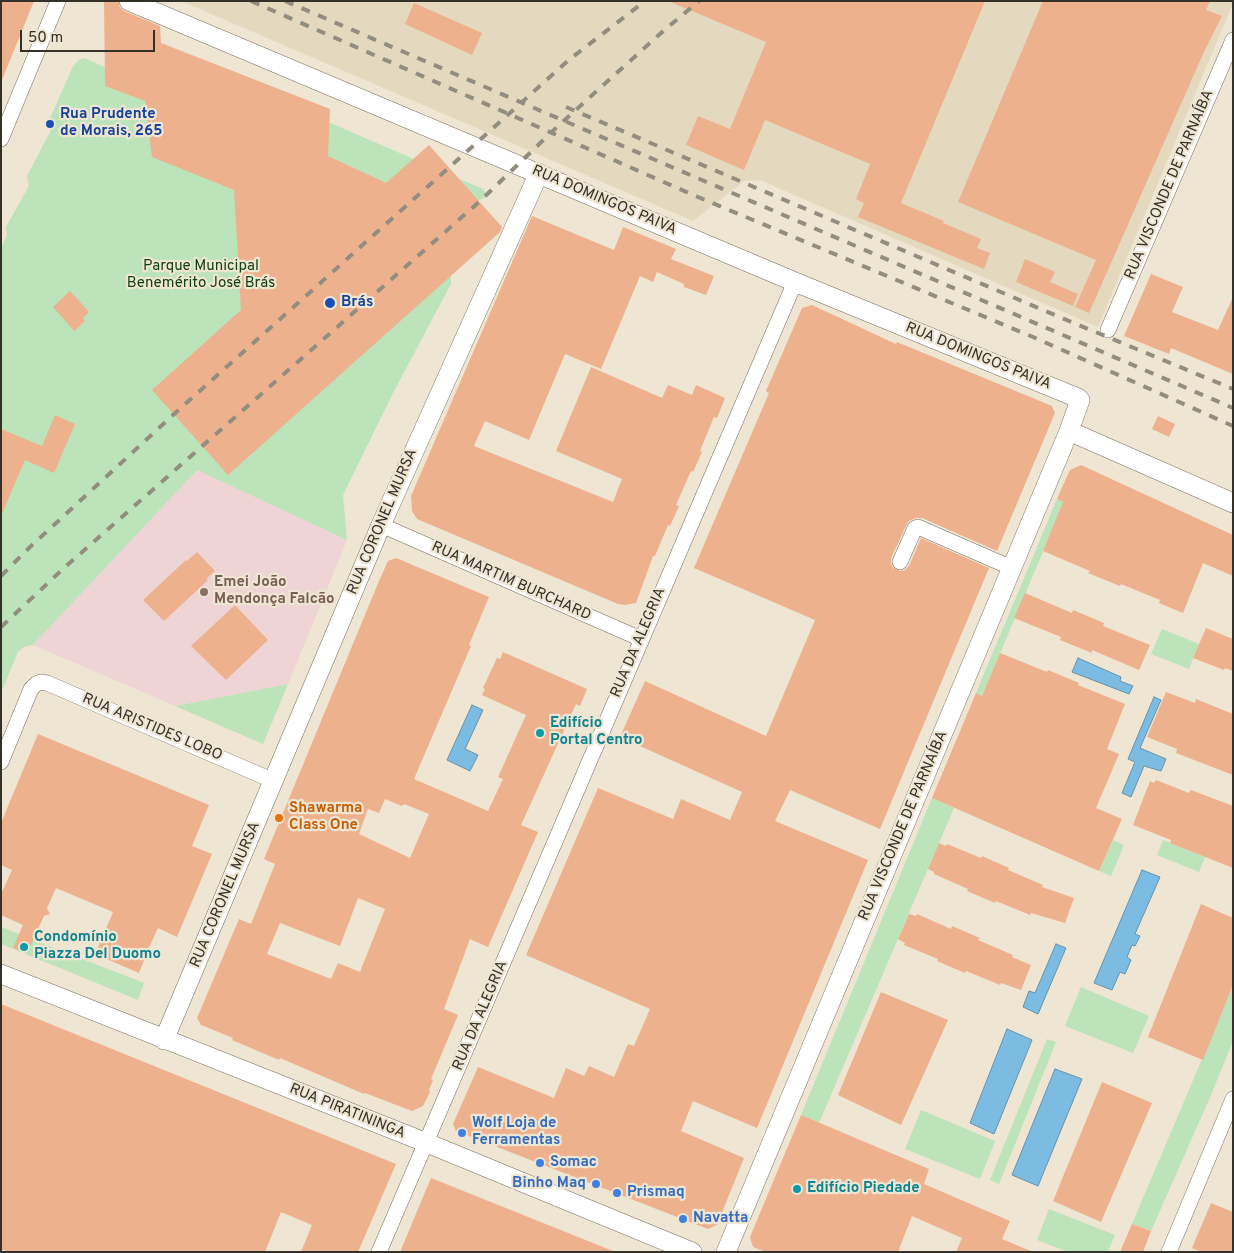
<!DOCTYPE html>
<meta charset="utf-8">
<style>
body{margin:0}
#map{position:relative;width:1234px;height:1253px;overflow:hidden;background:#eee5d2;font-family:Overpass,sans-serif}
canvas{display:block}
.frame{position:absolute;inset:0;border:2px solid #343129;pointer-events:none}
.scale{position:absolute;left:20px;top:30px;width:135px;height:22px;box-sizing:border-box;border:2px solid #343129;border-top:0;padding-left:6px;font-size:15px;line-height:18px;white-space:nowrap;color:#343129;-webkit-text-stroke:4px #eee5d2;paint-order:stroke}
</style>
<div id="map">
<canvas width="1234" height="1253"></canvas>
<div class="frame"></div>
<div class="scale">50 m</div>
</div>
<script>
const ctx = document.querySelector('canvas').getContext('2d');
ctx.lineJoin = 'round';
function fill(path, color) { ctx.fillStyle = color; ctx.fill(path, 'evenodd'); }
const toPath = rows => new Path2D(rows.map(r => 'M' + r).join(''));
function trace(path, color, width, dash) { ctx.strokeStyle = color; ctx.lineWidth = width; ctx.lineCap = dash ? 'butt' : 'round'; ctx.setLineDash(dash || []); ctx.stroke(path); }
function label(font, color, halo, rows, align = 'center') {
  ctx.font = font + ' Overpass,sans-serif'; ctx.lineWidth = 4.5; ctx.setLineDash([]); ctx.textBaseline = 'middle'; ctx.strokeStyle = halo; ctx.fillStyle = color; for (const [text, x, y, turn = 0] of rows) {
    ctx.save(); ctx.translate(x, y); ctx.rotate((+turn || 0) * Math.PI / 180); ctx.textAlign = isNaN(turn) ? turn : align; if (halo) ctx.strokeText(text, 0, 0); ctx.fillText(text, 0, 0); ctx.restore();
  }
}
fill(toPath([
 [181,1,1233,1,1233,3,1098,327,760,180,744,181,693,221]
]), '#e4d9be');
fill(toPath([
 [197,469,347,540,288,684,175,706,33,645]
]), '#efd4d6');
fill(toPath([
 [85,58,124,76,328,122,483,189,487,196,476,202,451,275,451,284,393,393,343,495,347,540,197,470,33,645,24,647,18,652,1,693,1,248,7,235,6,227,29,186,27,176,51,130,48,123,73,66,79,60],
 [1057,499,1064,502,982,696,976,693],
 [1162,629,1199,644,1189,669,1151,654],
 [288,684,263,744,175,706,201,701],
 [932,798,954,808,819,1123,801,1115],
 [1113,840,1124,845,1111,876,1099,871],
 [1163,840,1205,857,1199,872,1157,855],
 [1,927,144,983,138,1000,1,944],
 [1233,986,1233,1041,1211,1095,1151,1231,1132,1224],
 [1081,987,1149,1016,1133,1053,1065,1026],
 [1047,1039,1056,1042,999,1184,990,1180],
 [921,1110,995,1141,980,1179,905,1149],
 [1049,1209,1115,1235,1108,1252,1068,1252,1037,1240]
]), '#bde3ba');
const water = toPath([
 [1078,658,1121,677,1120,681,1133,686,1129,694,1072,672,1078,658],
 [1154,697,1161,700,1140,748,1166,759,1161,771,1144,766,1131,797,1122,793,1135,762,1128,759,1154,697],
 [472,705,483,710,465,749,478,755,470,771,447,760,472,705],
 [1142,870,1160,877,1135,934,1140,936,1135,946,1132,945,1127,957,1131,960,1125,974,1120,972,1112,990,1094,983,1142,870],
 [1056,944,1066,948,1038,1014,1023,1007,1029,991,1035,993,1056,944],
 [1007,1029,1032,1040,994,1134,970,1123,1007,1029],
 [1055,1069,1082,1079,1038,1186,1012,1175,1055,1069]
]);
fill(water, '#7cbce2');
trace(water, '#6692aa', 1);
fill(toPath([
 [1,1,34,1,2,80,1,80],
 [104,1,118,1,120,7,124,11,160,26,161,43,330,109,328,156,386,183,429,145,502,227,500,232,228,475,152,390,241,310,234,190,152,157,145,101,105,86],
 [668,1,985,1,901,203,944,221,943,223,981,239,977,248,990,253,984,269,858,217,864,203,856,199,870,164,765,120,744,170,686,145,698,116,730,129,766,42],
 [1043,1,1210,1,1206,10,1222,16,1203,54,1089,313,1075,307,1096,260,958,202],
 [414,3,482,33,472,55,405,24],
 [532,216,614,250,623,227,676,249,671,259,714,276,706,295,684,287,684,284,657,272,653,282,640,276,601,369,565,354,529,440,485,421,474,446,613,502,622,479,556,451,591,367,662,398,668,385,692,395,696,385,725,398,717,418,714,417,700,451,702,452,693,472,691,471,676,505,679,506,670,526,668,525,655,556,653,556,636,603,625,605,618,604,417,519,412,511,411,496],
 [1025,259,1055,272,1050,282,1078,294,1073,306,1016,282],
 [1151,274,1183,287,1172,312,1218,330,1233,297,1233,374,1171,348,1169,354,1124,336],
 [70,291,89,312,83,318,85,321,74,331,53,307],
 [812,305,896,344,897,342,1052,406,1055,413,997,551,922,518,916,518,909,521,907,524,891,558,891,563,893,568,901,571,905,570,909,566,921,538,989,568,880,829,790,790,775,821,868,860,757,1128,693,1101,681,1131,744,1158,717,1225,708,1229,456,1131,453,1124,478,1067,554,1098,566,1068,584,1076,589,1066,614,1077,628,1044,634,1046,650,1009,526,955,598,788,673,819,681,799,730,820,742,792,620,737,645,681,766,736,815,620,694,568,769,393,766,391,802,308],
 [55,415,75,424,54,473,25,460,1,516,1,429,42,446],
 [1158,416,1175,424,1169,437,1152,429],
 [1081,465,1233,535,1233,576,1203,563,1183,613,1159,603,1160,600,1121,584,1120,586,1088,573,1090,571,1043,551,1063,502,1057,499,1068,474,1070,470],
 [197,552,215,571,206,579,208,580,164,621,143,600,186,560,187,561],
 [396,558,489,597,469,645,471,646,414,779,488,811,503,779,498,777,526,715,482,695,485,689,483,688,497,658,500,659,503,652,587,689,580,706,576,704,521,825,538,832,488,947,470,939,444,1009,458,1015,431,1079,433,1080,429,1090,430,1092,423,1106,412,1111,365,1093,364,1094,280,1058,279,1060,232,1040,233,1038,201,1025,197,1018,239,919,251,924,275,864,264,859,379,581,388,561],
 [385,799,402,806,404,804,429,814,410,858,359,834,368,809,379,813],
 [358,898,385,909,360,972,338,963,331,979,267,954,280,923,340,946],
 [1025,593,1072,613,1073,610,1104,623,1103,626,1150,645,1139,670,1092,650,1092,653,1060,640,1061,637,1014,618],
 [235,605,268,640,226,680,191,646],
 [1206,628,1233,639,1233,671,1225,668,1224,670,1193,658],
 [1000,653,1047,672,1048,670,1079,683,1078,685,1125,704,1107,749,1119,754,1096,808,1122,819,1099,871,932,798,976,693,982,696],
 [1166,692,1195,703,1196,699,1233,714,1233,775,1176,753,1177,749,1147,737],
 [38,734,209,805,192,846,212,854,177,937,158,928,148,950,151,957,145,958,139,973,95,954,113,912,56,888,47,908,50,914,44,916,27,953,13,948,23,925,1,915,1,894,12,870,1,865,1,823],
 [1156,780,1189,793,1191,790,1233,806,1233,868,1170,843,1171,840,1133,825,1150,781,1154,783],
 [939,843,946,846,947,844,981,858,982,856,1009,868,1008,870,1043,885,1042,887,1074,898,1065,923,1031,913,1030,915,996,901,995,903,967,891,968,889,934,874,934,872,928,869],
 [1201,904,1233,918,1233,985,1203,1060,1148,1037],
 [909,914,916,916,917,914,951,929,952,926,980,938,978,940,1013,955,1012,957,1031,965,1021,990,1001,983,1000,985,966,971,965,973,937,961,938,959,904,945,905,943,898,939],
 [881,992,948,1020,901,1125,838,1095],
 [1,1004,396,1164,358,1252,301,1252,312,1225,281,1212,265,1252,7,1252,1,1249],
 [1102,1082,1152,1103,1101,1222,1053,1201],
 [801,1115,929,1169,924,1184,1010,1221,1002,1239,1033,1252,956,1252,962,1238,912,1216,898,1252,766,1252,753,1247,750,1237],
 [431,1178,613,1251,613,1252,400,1252],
 [1211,1203,1233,1212,1233,1252,1202,1252,1192,1248],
 [1132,1224,1151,1231,1143,1252,1120,1252]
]), '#edb28d');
const minor = toPath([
 [1,139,58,1],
 [1108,330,1233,40],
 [381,525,641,639],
 [900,562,915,528,918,527,1012,568],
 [1,762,31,689,36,684,41,682,47,683,274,781],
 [379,1252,795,282],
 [1169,1252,1233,1099]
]);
const tertiary = toPath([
 [129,1,795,282,1078,398,1080,400,1069,431,726,1252],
 [1069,431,1233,503],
 [1,974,427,1143,692,1252],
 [164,1040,381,525,539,173]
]);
trace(minor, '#776f5e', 16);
trace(tertiary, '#776f5e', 20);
trace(minor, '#fff', 15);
trace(tertiary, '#fff', 19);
trace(toPath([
 [251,1,698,197,1033,337,1233,426],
 [285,1,1233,408],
 [566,107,1069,321,1233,389],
 [1,576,29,548,173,415,570,59,645,1],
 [1,627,64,568,479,202,558,126,661,33,699,1]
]), '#938d80', 4, [9, 9]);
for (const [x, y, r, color] of [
 [50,124,5,"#1a4fb4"],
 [330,303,6,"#1a4fb4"],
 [204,592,5,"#8d6e63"],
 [540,733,5,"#0f9aa8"],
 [279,818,5,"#e8710a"],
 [24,947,5,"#0f9aa8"],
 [462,1133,5,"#3f7fe0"],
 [540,1163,5,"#3f7fe0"],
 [596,1184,5,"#3f7fe0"],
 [797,1189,5,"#0f9aa8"],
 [617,1193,5,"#3f7fe0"],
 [683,1219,5,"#3f7fe0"]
]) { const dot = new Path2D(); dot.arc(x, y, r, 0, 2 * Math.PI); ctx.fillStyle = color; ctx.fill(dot); trace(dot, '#eee5d2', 2); }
label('bold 15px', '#164399', '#eee5d2', [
 ["Rua Prudente",60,115],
 ["de Morais, 265",60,132],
 ["Brás",341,303]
], 'left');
label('15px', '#343129', '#eee5d2', [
 ["RUA VISCONDE DE PARNAÍBA",1170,185,-67],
 ["RUA DOMINGOS PAIVA",604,201,23],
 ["RUA DOMINGOS PAIVA",978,357,22],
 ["RUA CORONEL MURSA",383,522,-67],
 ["RUA MARTIM BURCHARD",511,582,24],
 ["RUA DA ALEGRIA",639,643,-67],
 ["RUA ARISTIDES LOBO",152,728,23],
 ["RUA VISCONDE DE PARNAÍBA",904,826,-67],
 ["RUA CORONEL MURSA",226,895,-67],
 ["RUA DA ALEGRIA",481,1016,-67],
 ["RUA PIRATININGA",347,1112,22]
]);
label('15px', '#114212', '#eee5d2', [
 ["Parque Municipal",201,267],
 ["Benemérito José Brás",201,284]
]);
label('bold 15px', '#785e54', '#eee5d2', [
 ["Emei João",214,583],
 ["Mendonça Falcão",214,600]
], 'left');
label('bold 15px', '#0d838f', '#eee5d2', [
 ["Edifício",550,724],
 ["Portal Centro",550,741],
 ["Condomínio",34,938],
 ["Piazza Del Duomo",34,955],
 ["Edifício Piedade",807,1189]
], 'left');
label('bold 15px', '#c56008', '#eee5d2', [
 ["Shawarma",289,809],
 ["Class One",289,826]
], 'left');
label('bold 15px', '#366cbe', '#eee5d2', [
 ["Wolf Loja de",472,1124],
 ["Ferramentas",472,1141],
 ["Somac",550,1163],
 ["Binho Maq",586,1184,"right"],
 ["Prismaq",627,1193],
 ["Navatta",693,1219]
], 'left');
</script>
